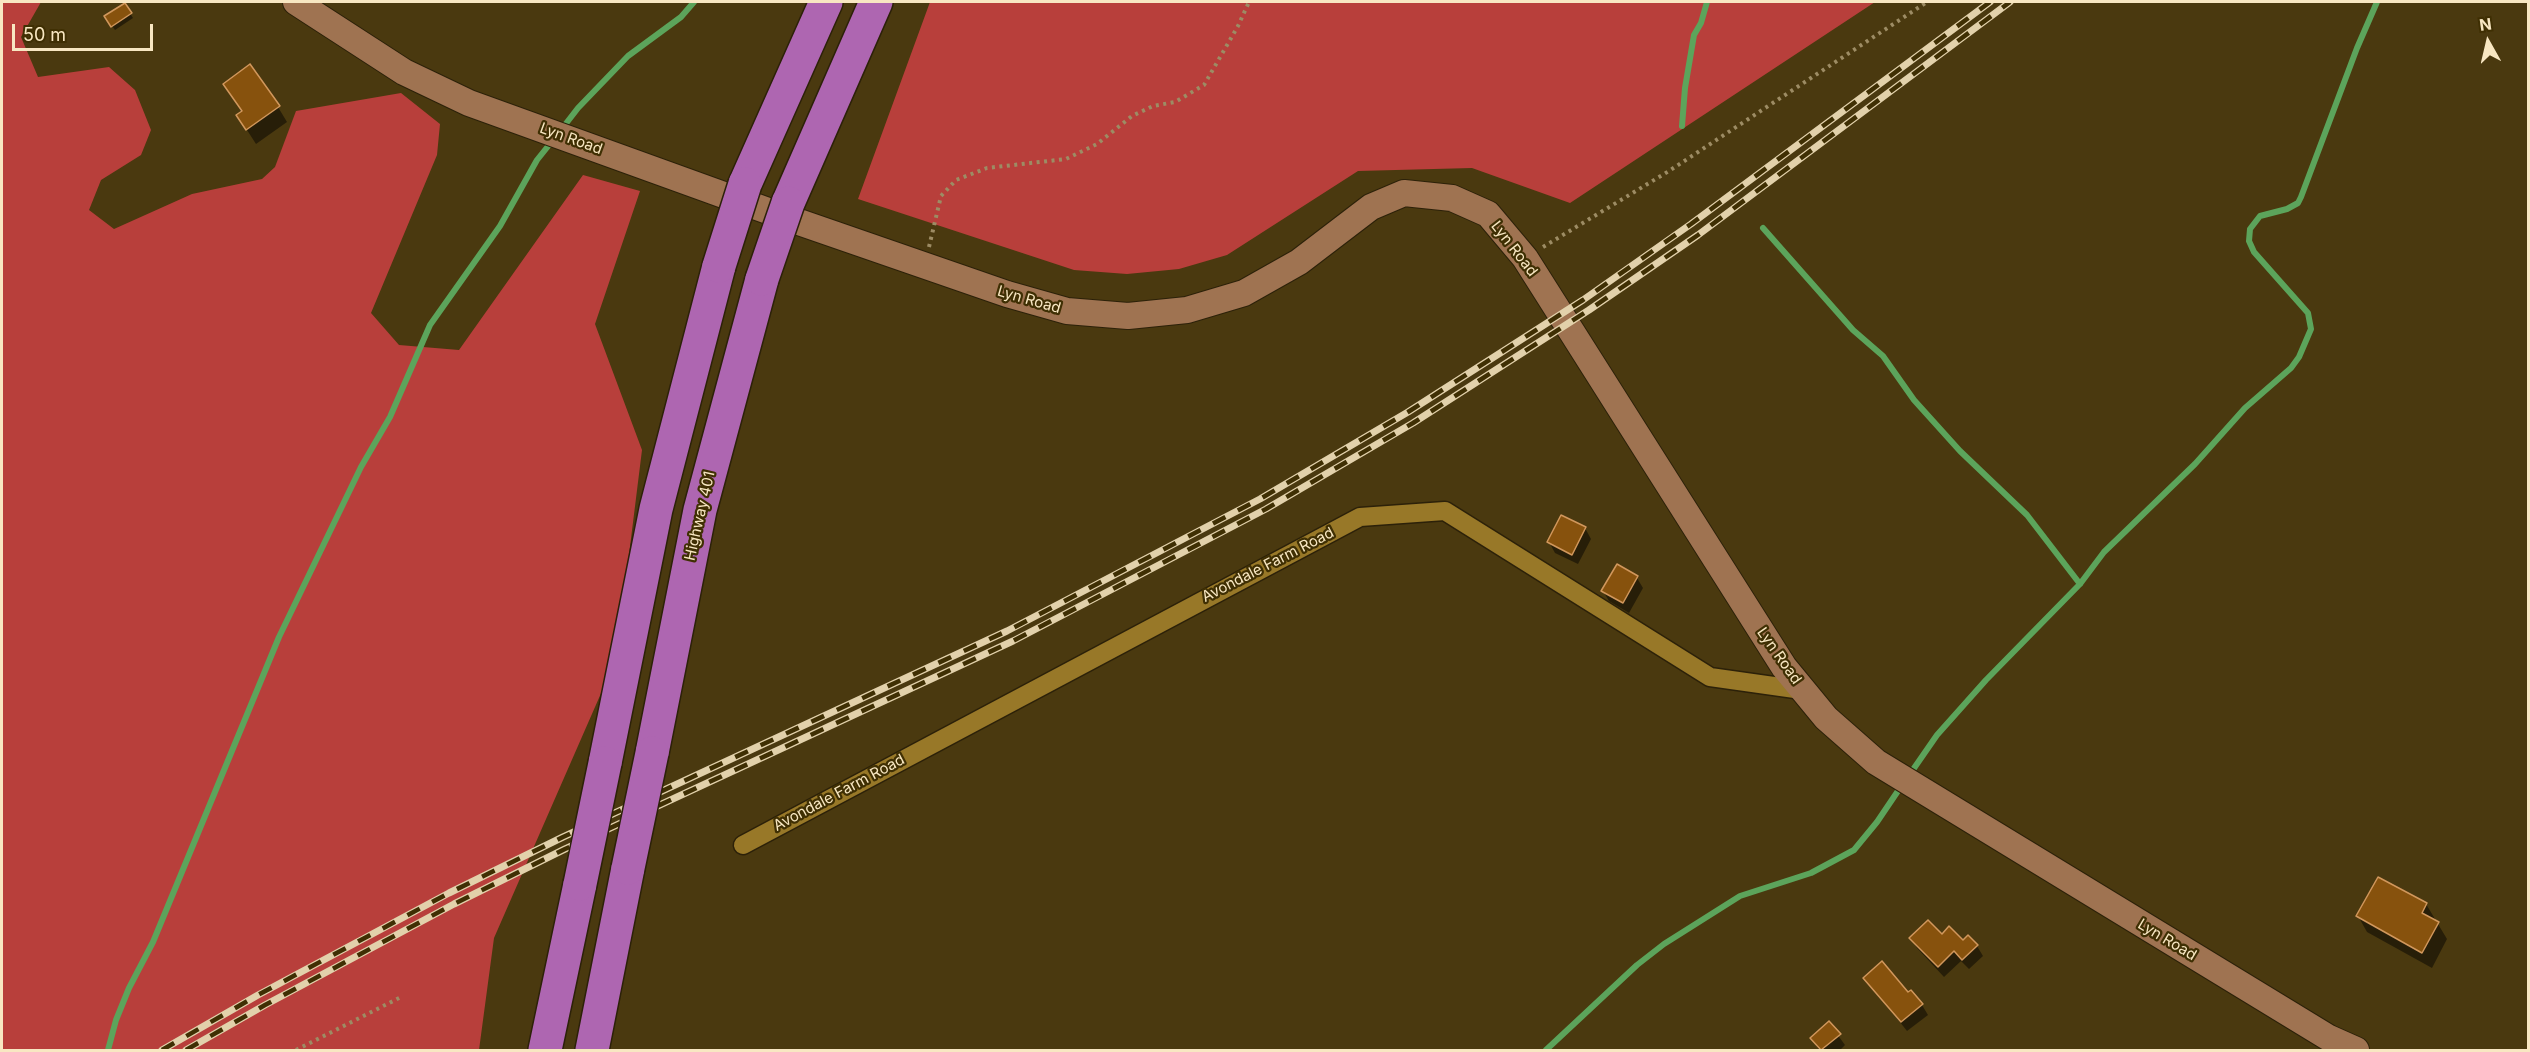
<!DOCTYPE html>
<style>
body{margin:0}
#map{position:relative;width:2530px;height:1052px;overflow:hidden;background:#4a390f;font-family:Inter,sans-serif}
canvas{display:block}
.frame{position:absolute;inset:0;border:3px solid #f8e7c2;pointer-events:none}
.north{position:absolute;left:2458px;top:12px;width:60px;height:60px;-webkit-text-stroke:4px #3f2f03;paint-order:stroke;rotate:352deg;font-size:16px;font-weight:700;line-height:24px;text-align:center;color:#f8e7c2}
.north::after{content:'';display:block;margin:auto;width:21px;height:27px;background:#f8e7c2;clip-path:polygon(50% 0,100% 100%,50% 72%,0 100%)}
.scale{position:absolute;left:12px;top:24px;width:141px;height:27px;box-sizing:border-box;border:3px solid #f8e7c2;border-top:0;padding-left:8px;font-size:18px;line-height:21px;white-space:nowrap;color:#f8e7c2;-webkit-text-stroke:4px #3f2f03;paint-order:stroke}
</style>
<div id="map">
<canvas width="2530" height="1052"></canvas>
<div class="frame"></div>
<div class="north">N</div>
<div class="scale">50 m</div>
</div>
<script>
const ctx = document.querySelector('canvas').getContext('2d');
ctx.lineJoin = 'round';
function fill(path, color) { ctx.fillStyle = color; ctx.fill(path, 'evenodd'); }
const toPath = rows => new Path2D(rows.map(r => 'M' + r).join(''));
function trace(path, color, width, dash) { ctx.strokeStyle = color; ctx.lineWidth = width; ctx.lineCap = dash ? 'butt' : 'round'; ctx.setLineDash(dash || []); ctx.stroke(path); }
function label(font, color, halo, rows, align = 'center') {
  ctx.font = font + ' Inter,sans-serif'; ctx.lineWidth = 4.5; ctx.setLineDash([]); ctx.textBaseline = 'middle'; ctx.strokeStyle = halo; ctx.fillStyle = color; for (const [text, x, y, turn = 0] of rows) {
    ctx.save(); ctx.translate(x, y); ctx.rotate((+turn || 0) * Math.PI / 180); ctx.textAlign = isNaN(turn) ? turn : align; if (halo) ctx.strokeText(text, 0, 0); ctx.fillText(text, 0, 0); ctx.restore();
  }
}
fill(toPath([
 [2,2,41,2,21,37,38,77,109,67,135,90,151,130,141,155,101,180,89,210,114,229,192,194,262,179,275,167,296,111,401,93,440,124,437,155,371,313,399,345,459,350,583,175,640,191,595,324,642,450,616,659,494,938,479,1050,2,1050],
 [930,2,1875,2,1570,203,1472,168,1358,171,1227,255,1179,269,1127,274,1074,270,858,199]
]), '#b83f3b');
fill(toPath([
 [125,5,133,18,115,30,106,17],
 [225,84,278,107,287,122,256,144,238,116,242,112],
 [1585,528,1591,539,1578,564,1555,553,1549,542],
 [1637,578,1643,588,1629,613,1609,601,1603,591],
 [2426,904,2447,939,2432,968,2367,932,2358,916],
 [1942,936,1977,946,1983,956,1969,969,1961,961,1944,977,1917,948,1911,938],
 [1865,978,1908,994,1922,1005,1928,1015,1907,1031],
 [1829,1023,1845,1045,1840,1050,1819,1050,1812,1039]
]), '#0007');
trace(toPath([
 [1682,126,1685,88,1694,35,1701,23,1707,2],
 [561,130,578,108,628,56,681,17,694,2],
 [1763,228,1853,330,1883,356,1914,400,1960,451,2027,515,2080,584],
 [1910,774,1937,735,1986,680,2080,584,2104,552,2195,464,2245,408,2291,368,2299,357,2311,329,2308,313,2254,252,2249,241,2250,229,2260,216,2287,209,2298,203,2301,197,2357,48,2377,2],
 [108,1050,116,1020,129,988,153,942,279,637,361,467,390,417,430,325,500,226,537,160,553,140],
 [1546,1050,1637,965,1664,944,1740,896,1811,873,1854,850,1877,822,1902,785]
]), '#5ca45b', 6);
const building = toPath([
 [125,3,132,13,111,27,104,16,125,3],
 [250,64,280,106,246,130,236,115,242,111,223,84,250,64],
 [1561,515,1586,527,1572,555,1547,542,1561,515],
 [1617,564,1638,576,1623,603,1601,591,1617,564],
 [2378,877,2427,903,2422,913,2439,922,2422,953,2356,916,2378,877],
 [1928,920,1942,934,1949,926,1963,940,1968,935,1978,945,1962,960,1954,951,1938,967,1909,938,1928,920],
 [1882,961,1908,992,1911,990,1923,1004,1901,1022,1863,978,1882,961],
 [1829,1021,1841,1034,1821,1050,1810,1038,1829,1021]
]);
fill(building, '#87520d');
trace(building, '#d1975c', 1.5);
const street = toPath([
 [743,845,1360,517,1445,511,1710,677,1802,690]
]);
const secondary = toPath([
 [296,2,404,72,469,103,793,220,1007,294,1067,311,1128,316,1187,310,1244,293,1299,262,1371,207,1404,193,1452,198,1488,214,1525,258,1784,667,1826,718,1876,762,2329,1038,2356,1050]
]);
const highway = toPath([
 [745,184,826,2],
 [788,203,876,2],
 [652,753,700,510,762,279],
 [605,763,656,509,719,266],
 [545,1050,580,884],
 [592,1050,628,868]
]);
trace(street, '#2c2109', 21);
trace(secondary, '#2c2109', 28);
trace(highway, '#2c2109', 36);
trace(toPath([
 [929,247,941,196,956,180,987,168,1066,159,1097,144,1132,116,1153,106,1175,102,1204,85,1238,26,1249,2],
 [1543,247,1669,171,1927,2],
 [296,1050,403,996]
]), '#9d8c64', 4, [3, 4.5]);
trace(street, '#987828', 18);
trace(secondary, '#9f7351', 26);
trace(highway, '#ae66b1', 33);
const rail = toPath([
 [162,1050,258,995,449,893,563,837,1007,631,1260,499,1408,412,1583,300,1691,224,1990,2],
 [186,1050,265,1005,454,904,565,849,1013,641,1266,509,1413,423,1589,310,1698,235,2010,2]
]);
trace(rail, '#e2d1ab', 7);
trace(rail, '#3f2f03', 4.5, [14]);
const highwayBridge = toPath([
 [719,266,745,184],
 [762,279,788,203],
 [628,868,652,753],
 [580,884,605,763]
]);
trace(highwayBridge, '#2c2109', 36, []);
trace(highwayBridge, '#ae66b1', 33);
label('15px', '#f8e7c2', '#3f2f03', [
 ["Lyn Road",571,139,20],
 ["Lyn Road",1514,249,52],
 ["Lyn Road",1029,300,16],
 ["Highway 401",700,516,-77],
 ["Avondale Farm Road",1268,565,-27],
 ["Lyn Road",1779,656,55],
 ["Avondale Farm Road",839,793,-28],
 ["Lyn Road",2167,940,31]
]);
</script>
